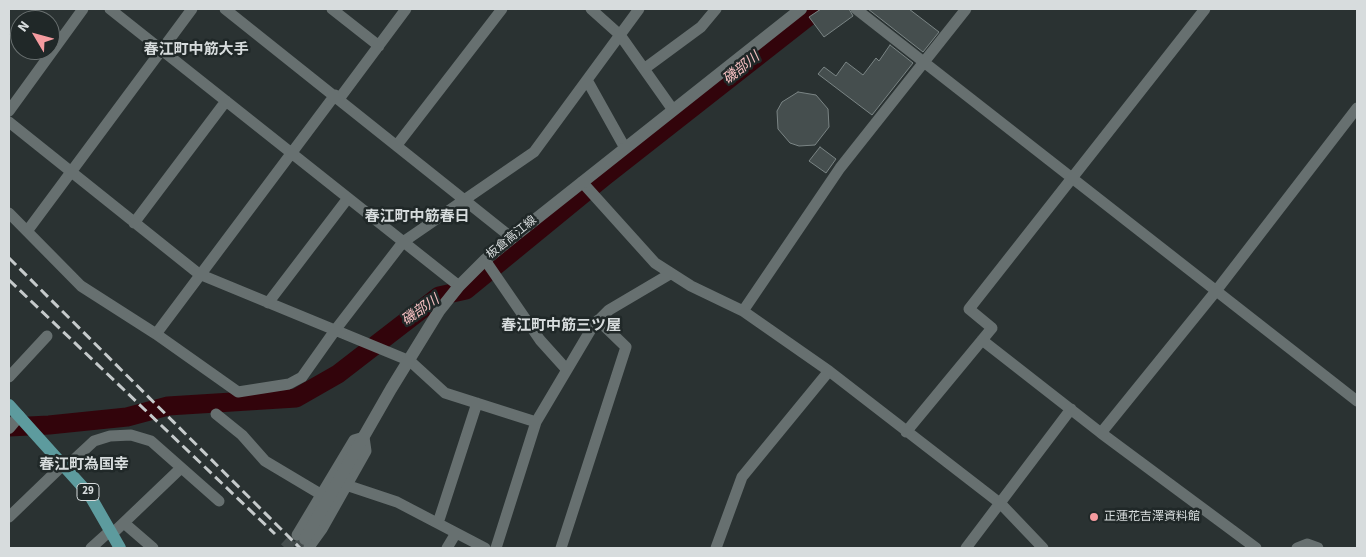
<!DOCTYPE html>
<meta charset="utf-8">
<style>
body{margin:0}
#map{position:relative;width:1366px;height:557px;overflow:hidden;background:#2a3232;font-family:"Source Sans 3",sans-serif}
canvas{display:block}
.frame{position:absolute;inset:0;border:10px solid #d7dcdd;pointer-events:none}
.north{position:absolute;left:10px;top:10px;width:50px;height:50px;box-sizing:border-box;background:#202828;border:1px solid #697070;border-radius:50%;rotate:307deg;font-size:14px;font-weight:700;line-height:20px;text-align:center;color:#d7dcdd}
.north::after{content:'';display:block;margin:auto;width:18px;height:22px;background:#f49b9f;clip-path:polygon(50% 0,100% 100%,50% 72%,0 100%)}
</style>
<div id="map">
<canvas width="1366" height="557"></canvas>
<div class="frame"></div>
<div class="north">N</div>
</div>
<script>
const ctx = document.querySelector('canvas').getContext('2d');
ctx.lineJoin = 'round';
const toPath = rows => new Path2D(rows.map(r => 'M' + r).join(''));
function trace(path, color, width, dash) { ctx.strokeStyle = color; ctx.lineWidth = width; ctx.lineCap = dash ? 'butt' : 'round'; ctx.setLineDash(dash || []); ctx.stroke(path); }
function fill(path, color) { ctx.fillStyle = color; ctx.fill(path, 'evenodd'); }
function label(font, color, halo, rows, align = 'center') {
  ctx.font = font + ' "Source Sans 3","Noto Sans JP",sans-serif'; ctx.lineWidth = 5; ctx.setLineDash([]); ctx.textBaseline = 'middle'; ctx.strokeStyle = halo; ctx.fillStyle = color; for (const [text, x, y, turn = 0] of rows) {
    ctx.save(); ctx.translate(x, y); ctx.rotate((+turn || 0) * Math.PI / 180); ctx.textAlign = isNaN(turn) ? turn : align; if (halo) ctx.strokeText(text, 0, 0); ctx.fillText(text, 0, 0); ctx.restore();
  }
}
trace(toPath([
 [9,427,49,425,127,417,168,406,296,398,338,374,439,296,466,290,604,177,818,9]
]), '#32040b', 19);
const building = toPath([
 [821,9,849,9,853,16,824,37,809,17,821,9],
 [868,9,909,9,939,32,923,52,868,9],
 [890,45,913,63,872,115,818,74,824,67,836,76,846,62,863,75,876,58,879,61,890,45],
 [798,92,816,95,828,109,829,127,815,145,799,146,790,143,778,129,777,111,782,102,798,92],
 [820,147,836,159,826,173,809,161,820,147]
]);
fill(building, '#454e4e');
trace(building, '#7b8585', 1);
trace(toPath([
 [285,548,297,535]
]), '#444c4c', 11, [11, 5.5]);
trace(toPath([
 [297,548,305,539]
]), '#444c4c', 12, [12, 6]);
trace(toPath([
 [110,9,459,286],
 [225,9,512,238],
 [332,9,379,46],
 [591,9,620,35,673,110],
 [856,9,1357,401],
 [644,69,701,27,716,9],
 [587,80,625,148],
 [339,99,406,9],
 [9,111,83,9],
 [9,122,199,274,410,361,445,393,536,422],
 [397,145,502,9],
 [582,182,655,263,691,286,743,311,829,371,1001,504,1043,548],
 [9,213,81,286,156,334,238,392,289,384,302,377,336,329,403,242,534,152,639,9],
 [134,223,226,101],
 [28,230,192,9],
 [485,260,540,340,567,370],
 [268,303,348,198],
 [743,311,840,168,966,9],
 [156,334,335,95],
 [982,340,1101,433,1256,548],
 [9,377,47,336],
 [216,414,242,435,265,461,322,495],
 [906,432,992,328,969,309,1205,9],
 [1101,433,1216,291,1357,108],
 [66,467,94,441,110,436,131,435,151,441,219,501],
 [346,485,397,502,485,548],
 [9,517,64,464],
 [124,523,153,548],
 [438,523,477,403],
 [113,533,181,468],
 [297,535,354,440,364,437,366,451,322,529,309,547],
 [91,548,111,530],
 [447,548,456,533],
 [496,548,536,422,593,326,609,310,670,274],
 [561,548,626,347,598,320],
 [716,548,742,477,829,371],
 [966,548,1071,409],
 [1297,548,1307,544,1318,548]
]), '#677070', 11);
trace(toPath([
 [9,428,19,416]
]), '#677070', 12);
trace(toPath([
 [305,539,391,389,439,311,459,286,485,260,512,238,801,9]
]), '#677070', 12);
trace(toPath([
 [9,405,89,494,120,548]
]), '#5d9b9e', 12);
trace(toPath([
 [9,258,300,548],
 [9,280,275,534]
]), '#c5cacb', 3, [10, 5]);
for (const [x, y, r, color] of [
 [1094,517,5,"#f49b9f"]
]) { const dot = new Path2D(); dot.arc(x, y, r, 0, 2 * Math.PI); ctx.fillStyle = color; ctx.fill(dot); trace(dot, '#202828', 2); }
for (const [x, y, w] of [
 [88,492,22]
]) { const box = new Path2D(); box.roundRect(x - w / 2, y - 8.5, w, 17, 4); ctx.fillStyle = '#202828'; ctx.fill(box); trace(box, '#d7dcdd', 1); }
label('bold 11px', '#d7dcdd', null, [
 ["29",88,492]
]);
label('12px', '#d7dcdd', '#202828', [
 ["板倉高江線",512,238,-39]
]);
label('12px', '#d7dcdd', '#202828', [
 ["正蓮花吉澤資料館",1104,517]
], 'left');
label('italic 14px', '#f6c0c2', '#202828', [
 ["磯部川",742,69,-39],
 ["磯部川",421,311,-35]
]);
label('bold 15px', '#d7dcdd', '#202828', [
 ["春江町中筋大手",196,51],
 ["春江町中筋春日",417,218],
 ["春江町中筋三ツ屋",561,327],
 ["春江町為国幸",84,466]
]);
</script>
